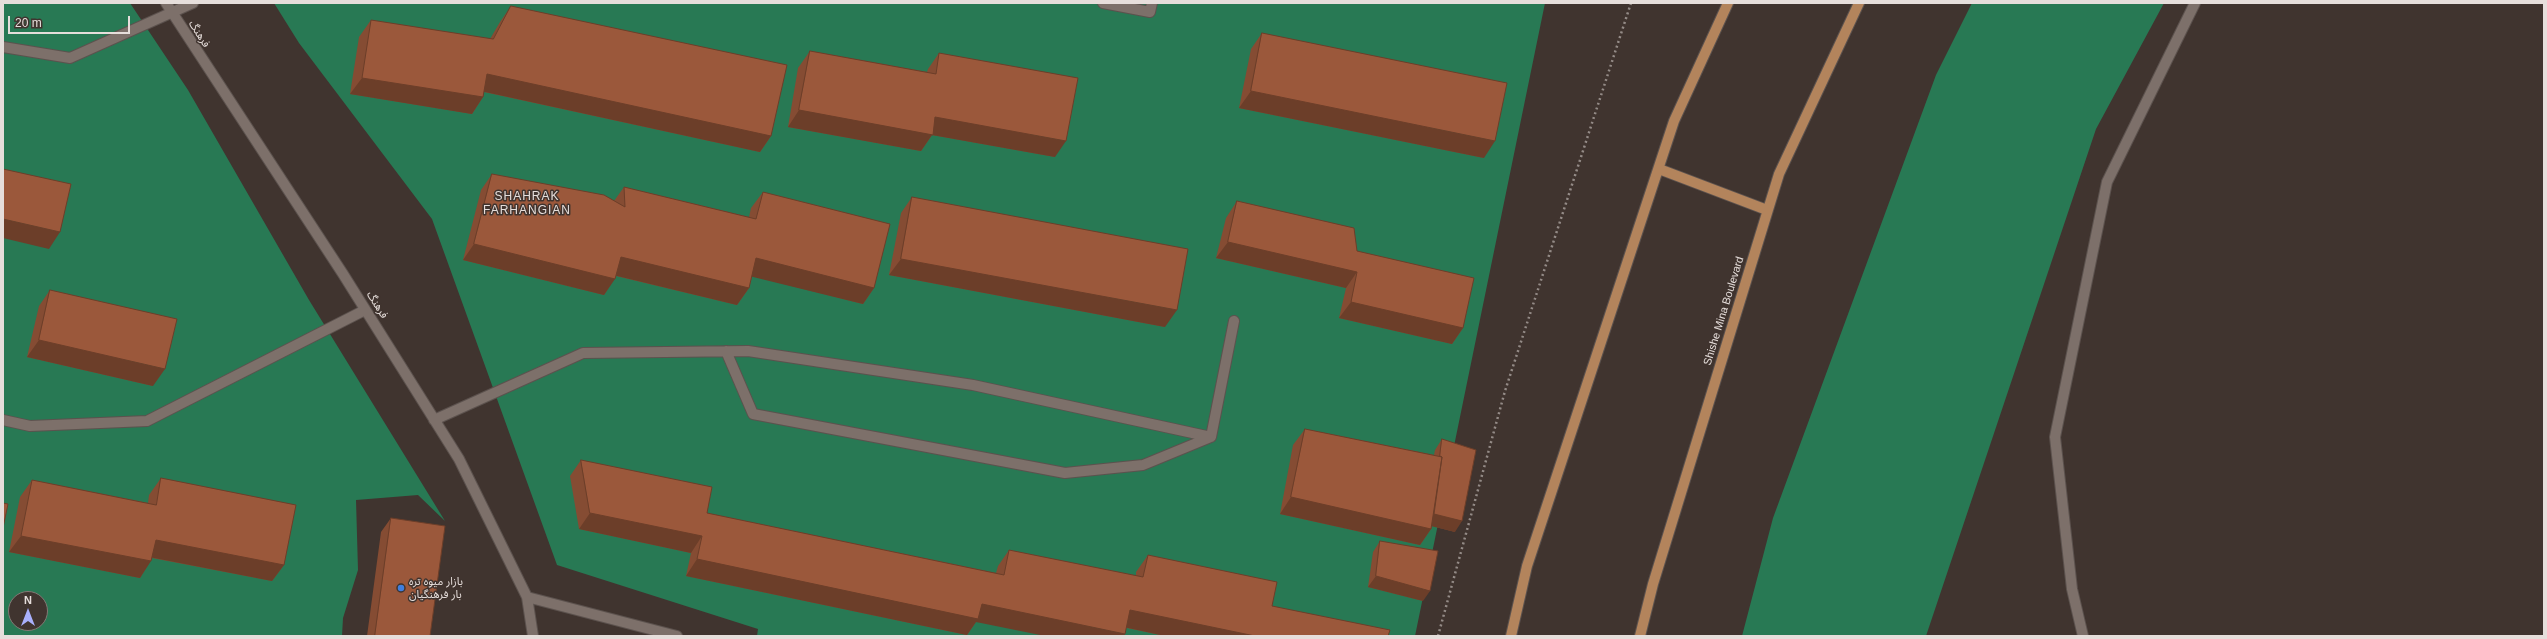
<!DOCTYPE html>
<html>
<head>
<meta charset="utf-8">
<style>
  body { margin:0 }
  #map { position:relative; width:2547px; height:639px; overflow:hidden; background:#40342f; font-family:Helvetica,sans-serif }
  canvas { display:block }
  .frame { position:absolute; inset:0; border:4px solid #e6dedb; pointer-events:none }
  .north { position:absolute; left:8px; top:591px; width:40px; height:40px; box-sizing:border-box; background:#40342f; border:1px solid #827874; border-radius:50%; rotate:0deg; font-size:11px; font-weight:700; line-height:16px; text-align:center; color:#e6dedb }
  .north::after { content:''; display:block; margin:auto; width:14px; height:18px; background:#a9b0fc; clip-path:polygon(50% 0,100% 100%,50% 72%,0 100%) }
  .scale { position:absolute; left:8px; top:16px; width:122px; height:18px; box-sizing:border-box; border:2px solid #e6dedb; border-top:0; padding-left:5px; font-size:12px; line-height:14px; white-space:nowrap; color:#e6dedb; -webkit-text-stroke:3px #40342f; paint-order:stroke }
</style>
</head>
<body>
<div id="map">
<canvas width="2547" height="639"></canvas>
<div class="frame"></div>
<div class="north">N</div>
<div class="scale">20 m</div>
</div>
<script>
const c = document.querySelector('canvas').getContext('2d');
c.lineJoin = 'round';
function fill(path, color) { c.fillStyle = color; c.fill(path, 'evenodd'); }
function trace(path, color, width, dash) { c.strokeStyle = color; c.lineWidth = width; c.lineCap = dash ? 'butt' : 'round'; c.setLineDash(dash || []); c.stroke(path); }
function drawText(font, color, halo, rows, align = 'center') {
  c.font = font + ' Helvetica,"Noto Sans Arabic",sans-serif'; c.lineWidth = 3; c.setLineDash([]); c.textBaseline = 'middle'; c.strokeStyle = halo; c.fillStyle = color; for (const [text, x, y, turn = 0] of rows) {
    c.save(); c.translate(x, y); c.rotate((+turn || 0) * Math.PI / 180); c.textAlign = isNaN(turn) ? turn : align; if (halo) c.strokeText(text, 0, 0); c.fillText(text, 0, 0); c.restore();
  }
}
fill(new Path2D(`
  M3,3H130L188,90L309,300L445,521L418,495L356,500L358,570L343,618L342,636H3ZM16,599H40V623H16Z
  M274,3H1545L1415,636H757L758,629L557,565L432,219L299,43Z
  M1972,3H2164L2096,129L1926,636H1742L1773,518L1936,75Z`), '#287954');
const minor = new Path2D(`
  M166,3L343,274L459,459L527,597L533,636
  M1103,3L1150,12L1152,3
  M3,47L70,58L193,3
  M726,351L753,414L1065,473L1143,465L1211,437L1234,321
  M3,420L30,426L147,421L365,310
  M434,420L583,353L748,351L973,385L1211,437
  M527,597L677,636
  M2083,636L2072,589L2055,437L2107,182L2195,3`);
const major = new Path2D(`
  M1659,169L1767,210
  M1511,636L1527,566L1674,121L1728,3
  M1640,636L1653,584L1779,174L1859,3`);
trace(minor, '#5c524e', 12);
trace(major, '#5c524e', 12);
trace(new Path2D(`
  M1438,636L1505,391L1631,3`), '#948b87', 2.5, [2, 3]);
trace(minor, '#7d706a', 10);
trace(major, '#b3845c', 10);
fill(new Path2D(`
  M511,6L771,136L760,152L484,92L483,97L472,114L350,94L359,37L371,20L490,39L500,22Z
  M1262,33L1484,158L1239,108L1251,49Z
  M810,51L927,72L928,69L939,53L1055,157L932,135L921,151L788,127L798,68Z
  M492,174L614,201L624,187L749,217L751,208L763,192L874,288L863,304L752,276L749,288L737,305L616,276L604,295L463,260L481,190Z
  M912,197L1165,327L889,275L901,213Z
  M1237,201L1357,251L1463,328L1452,344L1339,318L1346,288L1216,258L1226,218Z
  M50,290L153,386L27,357L39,306Z
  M1305,429L1434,455L1435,450L1442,439L1455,532L1432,526L1431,529L1420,545L1280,514L1293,445Z
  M581,460L707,513L996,573L998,566L1009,550L1136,576V572L1148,555L1272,606L1388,636H1165L1127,628L976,622L967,635L686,576L691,553L579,529L570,476Z
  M161,478L284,565L272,581L152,558L140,578L9,552L20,497L32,480L148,503L149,495Z
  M391,518L430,636H367L381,532Z
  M1380,541L1423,601L1368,587L1373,552Z`), '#854c33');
fill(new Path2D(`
  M487,74L771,136L760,152L476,90Z
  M362,78L483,97L472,114L350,94Z
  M1251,91L1495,141L1484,158L1239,108Z
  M799,110L935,117L1066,141L1055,157L932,135L921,151L788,127Z
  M3,219L60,232L49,249L3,238Z
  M1228,242L1357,272L1346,288L1216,258Z
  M474,244L615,279L604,295L463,260Z
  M621,257L749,288L737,305L609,274Z
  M756,258L874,288L863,304L745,275Z
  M901,259L1177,310L1165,327L889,275Z
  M1351,302L1463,328L1452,344L1339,318Z
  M39,340L165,369L153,386L27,357Z
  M1291,497L1431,529L1420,545L1280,514Z
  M590,513L702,536L691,553L579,529Z
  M1431,513L1462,521L1455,532L1423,524Z
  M21,536L151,561L140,578L9,552Z
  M156,540L284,565L272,581L144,556Z
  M697,559L982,604L1125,634L1124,636H1045L976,622L967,635L686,576Z
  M1376,576L1430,591L1423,601L1368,587Z
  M1130,610L1255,636H1165L1119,626Z`), '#6c3e29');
const building = new Path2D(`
  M511,6L787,65L771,136L487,74L483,97L362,78L371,20L493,39Z
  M1262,33L1507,83L1495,141L1251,91Z
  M810,51L936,74L939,53L1078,78L1066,141L935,117L933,135L799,110Z
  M3,169L71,184L60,232L3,219Z
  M492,174L604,195L625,207L624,187L756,219L763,192L890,224L874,288L756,258L749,288L621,257L615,279L474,244Z
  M912,197L1188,249L1177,310L901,259Z
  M1237,201L1354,228L1357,251L1474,278L1463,328L1351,302L1357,272L1228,242Z
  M50,290L177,319L165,369L39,340Z
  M1305,429L1442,457L1431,529L1291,497Z
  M1442,439L1476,450L1462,521L1434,514L1442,457L1440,456Z
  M581,460L712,487L707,513L1004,575L1009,550L1143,577L1148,555L1277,582L1272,606L1390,630L1388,636H1255L1130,610L1125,634L982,604L978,619L697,559L702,536L590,513Z
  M161,478L296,505L284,565L156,540L151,561L21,536L32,480L156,505Z
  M3,503L8,504L3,528Z
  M391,518L445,526L430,636H375Z
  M1380,541L1438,551L1430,591L1376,576Z`);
fill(building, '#9b583b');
trace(building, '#6c3e29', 1);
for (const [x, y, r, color] of [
  [401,588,4,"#3f7fe0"]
]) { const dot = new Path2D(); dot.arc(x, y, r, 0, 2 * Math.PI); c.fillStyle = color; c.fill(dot); trace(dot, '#40342f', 1.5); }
drawText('11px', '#e6dedb', '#40342f', [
  ["فرهنگ",199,34,57],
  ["فرهنگ",377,305,58],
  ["Shishe Mina Boulevard",1724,311,-73]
]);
drawText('11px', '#e6dedb', '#40342f', [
  ["بازار میوه تره",409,582],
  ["بار فرهنگیان",409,595]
], 'left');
c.letterSpacing = '1px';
drawText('12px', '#e6dedb', '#40342f', [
  ["SHAHRAK",527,197],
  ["FARHANGIAN",527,211]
]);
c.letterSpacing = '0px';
</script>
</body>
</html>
